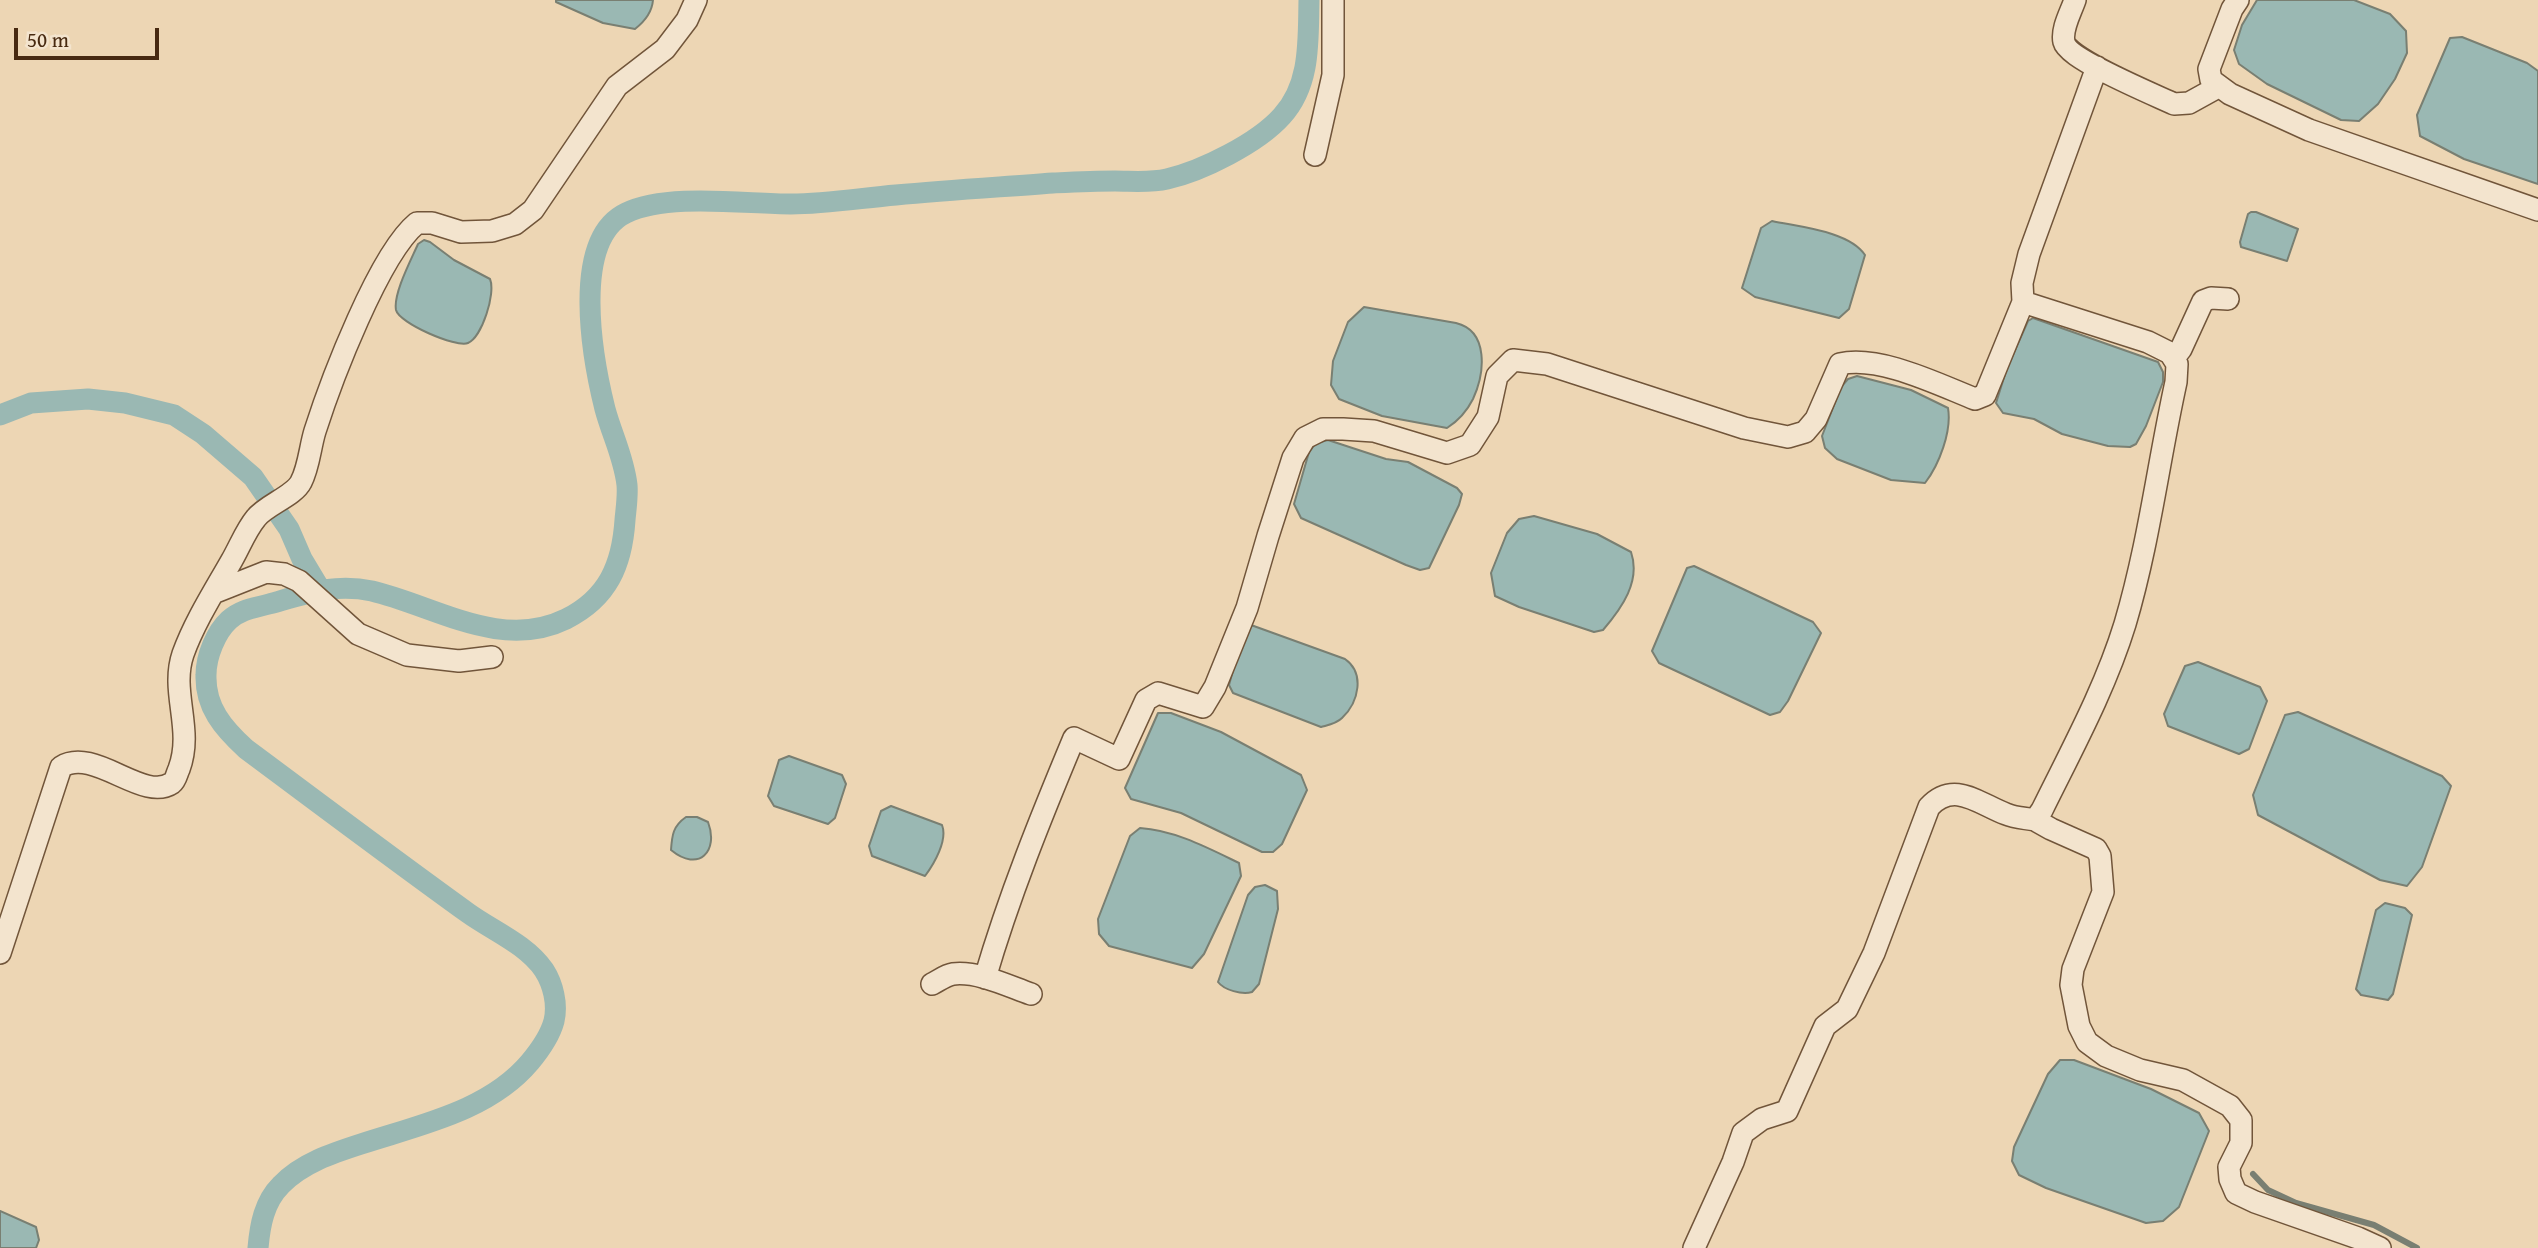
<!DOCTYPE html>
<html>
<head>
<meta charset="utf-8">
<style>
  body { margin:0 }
  #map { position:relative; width:2538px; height:1248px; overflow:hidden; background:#edd6b4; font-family:"Gentium Book Plus",serif }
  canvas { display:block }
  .scale { position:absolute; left:14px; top:28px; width:145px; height:32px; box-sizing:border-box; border:4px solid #482a11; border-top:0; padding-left:9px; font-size:21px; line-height:24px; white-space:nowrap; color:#482a11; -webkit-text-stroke:5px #f3e4ce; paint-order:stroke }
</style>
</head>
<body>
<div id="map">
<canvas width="2538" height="1248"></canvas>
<div class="scale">50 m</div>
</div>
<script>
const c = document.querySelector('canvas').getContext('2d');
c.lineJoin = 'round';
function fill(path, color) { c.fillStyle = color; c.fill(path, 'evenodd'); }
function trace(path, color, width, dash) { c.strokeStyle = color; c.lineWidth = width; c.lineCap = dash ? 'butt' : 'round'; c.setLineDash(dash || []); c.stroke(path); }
const water = new Path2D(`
  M556,0H653C652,13 644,22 635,29L603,23L556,2Z
  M2257,0H2354L2390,14L2406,31L2407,53L2395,79L2378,104L2359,121L2341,120L2267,84L2239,64L2234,50L2242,25Z
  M2462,37L2527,63L2538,71V184L2464,159L2420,136L2417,115L2450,38Z
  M2251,212H2256L2298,229L2287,261L2241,247L2240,242L2248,214Z
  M1772,221C1799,227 1849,231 1865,255L1849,309L1839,318L1755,297L1742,288L1761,228Z
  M424,240L430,242L454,260L490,279C496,293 482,337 468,343C456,348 399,323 396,310C393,294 411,260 418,244Z
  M1364,307L1456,323C1489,331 1485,373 1473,399C1467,411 1458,421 1447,428L1382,416L1339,399L1331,385L1333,361L1348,322Z
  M2033,318L2158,362L2163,372V382L2146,426L2136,444L2130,447L2108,446L2062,434L2034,419L2003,413L1996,403L2007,368L2028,321Z
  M1857,376L1911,390L1948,408C1952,431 1939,465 1925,483L1891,480L1837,459L1825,448L1822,436L1841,387L1848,379Z
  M1328,440L1386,459L1408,462L1457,488L1462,494L1459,505L1429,568L1420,570L1406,565L1301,518L1294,504L1309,452L1316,443Z
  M1534,516L1597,534L1631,552C1641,581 1622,608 1603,630L1594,632L1519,607L1495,596L1491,573L1507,533L1519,519Z
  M1694,566L1813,622L1821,633L1788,701L1780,712L1770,715L1659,663L1652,651L1687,568Z
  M1251,625L1345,659C1365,673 1359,702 1342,718C1336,724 1328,725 1321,727L1233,693L1229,685L1237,656Z
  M2198,662L2260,687L2267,701L2249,749L2239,754L2168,726L2164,714L2185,666Z
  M2298,712L2442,776L2451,786L2422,867L2407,886L2380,880L2258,815L2253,795L2285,715Z
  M1158,713H1171L1221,732L1301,775L1307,790L1282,844L1273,852H1262L1181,813L1131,799L1125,788Z
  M789,756L842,775L846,784L835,818L828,824L774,806L768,796L779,760Z
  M891,806L942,825C948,840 934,864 925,876L872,856L869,846L881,811Z
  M686,817H697L708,822C719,851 699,873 671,850C672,835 673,826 686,817Z
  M1140,828C1174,830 1208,848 1239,863L1241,876L1204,954L1192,968L1109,946L1099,934L1098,919L1130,836Z
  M1265,885L1277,891L1278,909L1259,984L1252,992C1242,995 1224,990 1218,982L1248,895L1255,887Z
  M2385,903L2405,908L2412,915L2393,994L2388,1000L2361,995L2356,989L2376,910Z
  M2060,1060H2074L2151,1089L2199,1113L2209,1131L2179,1207L2163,1221L2146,1223L2046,1188L2019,1175L2012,1161L2014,1147L2048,1074Z
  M0,1211L36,1227L39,1240L36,1248H0Z`);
fill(water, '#9ab8b3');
trace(water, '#797f72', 2);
trace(new Path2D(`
  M2253,1174L2268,1190L2296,1203L2374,1225L2417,1248`), '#797f72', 6);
trace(new Path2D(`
  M0,415L31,403L88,399L125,403L174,415L203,434L253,477L289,529L302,559L320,589
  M258,1248C260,1225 264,1202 281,1185C302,1163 333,1153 361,1144C419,1125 489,1111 530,1062C540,1050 550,1036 554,1021C558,1004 553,984 544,970C526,944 493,931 468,913C393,859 320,804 246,749C223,728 205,707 206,675C206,656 216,632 229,620C241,609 255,608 269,604C305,594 334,583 372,591C435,606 501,651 566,619C608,598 622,565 625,520C626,509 628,496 627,485C624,458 612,435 605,409C593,361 570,240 626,213C668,193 744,204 791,204C826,204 861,198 896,195C948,190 1001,187 1053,183C1074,182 1094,181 1115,181C1132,181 1150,183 1167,179C1202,171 1258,143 1282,116C1311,84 1308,41 1309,0`), '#9ab8b3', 21);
const street = new Path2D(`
  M2075,0C2071,12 2061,29 2064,42C2068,59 2155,95 2174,104L2189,103L2218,87
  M2238,0L2232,9L2209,69L2211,80L2230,94L2309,130L2538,210
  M1315,155L1333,75V0
  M2174,358L2181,349L2203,301L2211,298L2228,299
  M213,593L266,572L284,574L299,581L358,634L407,655L459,661L492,657
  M2035,820L2051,829L2096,849L2100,856L2103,892L2073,969L2071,985L2079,1026L2087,1042L2106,1056L2140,1070L2183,1080L2230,1106L2241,1120V1143L2229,1167L2230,1179L2236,1193L2255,1202L2358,1238L2380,1248
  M0,953L61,767C94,746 143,803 172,783C176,780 177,773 179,769C194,729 170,692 183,654C195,621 215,590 232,560C240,546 246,530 256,518C266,505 294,496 301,482C309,467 310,447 315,431C331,381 379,254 417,223H432L461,232L492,231L515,224L533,210L617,86L665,49L687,20L696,0
  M985,978C1009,896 1041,817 1074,738L1119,759L1146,700L1158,693L1203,707L1215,687L1247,608L1268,536L1293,458L1305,438L1323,429H1343L1374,431L1447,453L1470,445L1488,417L1497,376L1513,360L1547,364L1744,428L1788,437L1805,432L1816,419L1840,364C1879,355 1937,384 1975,399L1985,395L2023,302L2022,283L2029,254L2097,67
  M932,984C938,981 946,975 953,974C978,971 1008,986 1031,994
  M1694,1248L1733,1162L1743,1133L1762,1119L1787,1111L1825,1026L1847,1009L1874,953L1929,807C1954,780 1979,804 2006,814C2015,818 2025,818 2035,820L2042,810C2072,749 2105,689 2125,624C2149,543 2158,464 2176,382L2177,364L2170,353L2148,342L2023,302`);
trace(street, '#71553a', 24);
trace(street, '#f3e4ce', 21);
</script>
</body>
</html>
